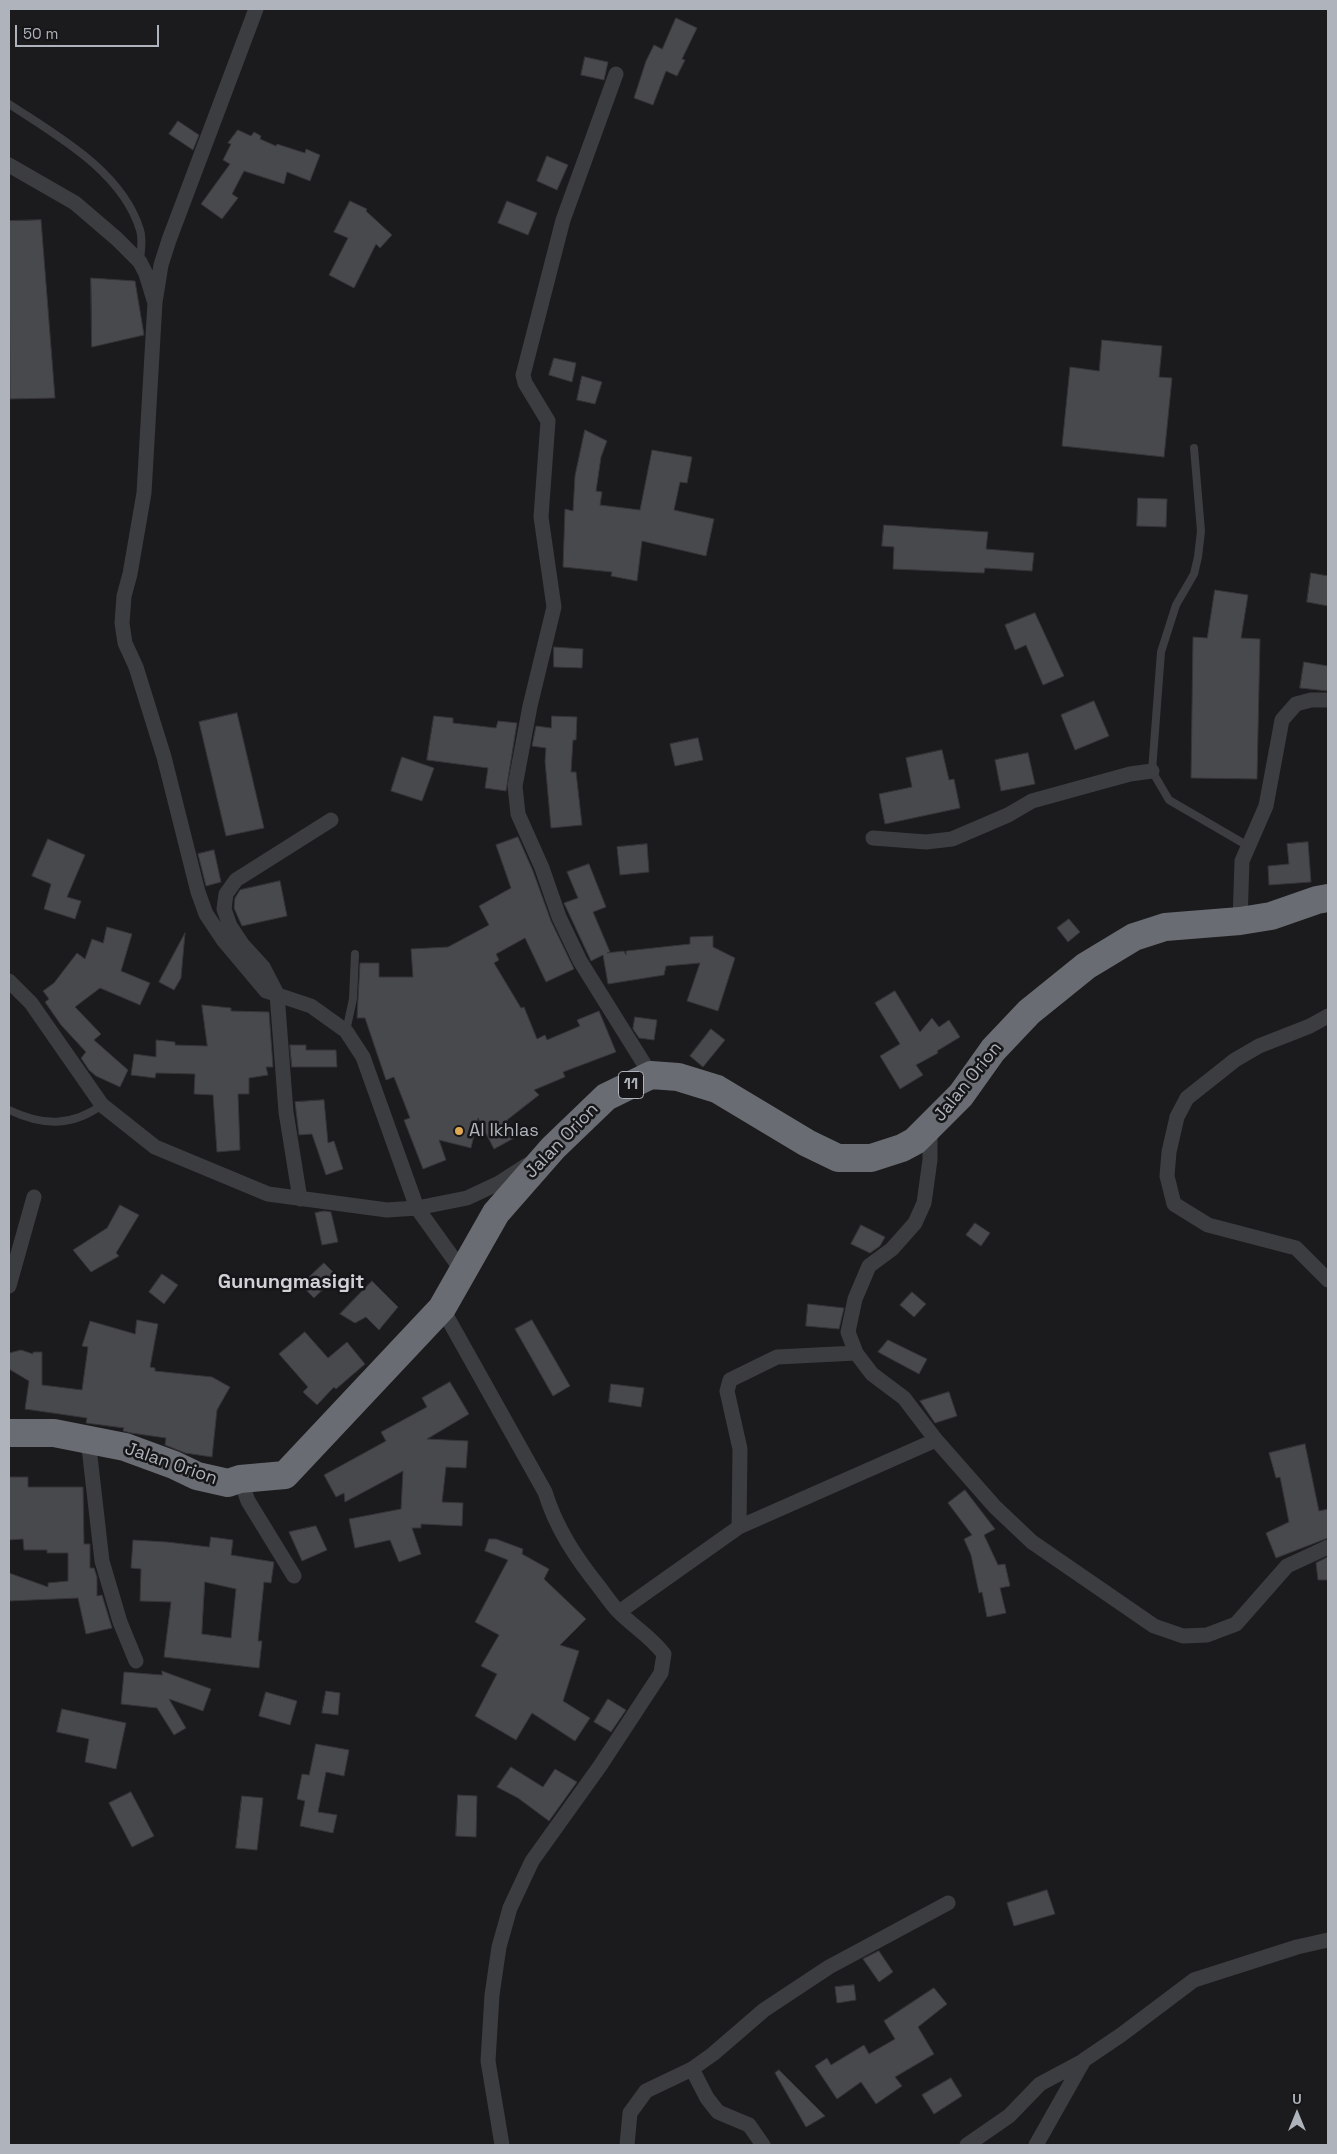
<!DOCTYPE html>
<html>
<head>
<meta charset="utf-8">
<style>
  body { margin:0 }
  #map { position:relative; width:1337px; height:2154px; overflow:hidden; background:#1b1b1d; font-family:"Space Grotesk",sans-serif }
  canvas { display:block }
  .frame { position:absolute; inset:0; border:10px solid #afb3bb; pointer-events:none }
  .north { position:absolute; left:1272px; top:2089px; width:50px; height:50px; -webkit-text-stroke:4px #161618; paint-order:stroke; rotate:0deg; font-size:14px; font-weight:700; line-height:20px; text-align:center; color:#afb3bb }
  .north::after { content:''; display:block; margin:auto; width:18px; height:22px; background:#afb3bb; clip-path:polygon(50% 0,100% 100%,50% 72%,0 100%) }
  .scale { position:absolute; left:15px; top:25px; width:144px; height:22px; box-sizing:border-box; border:2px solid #afb3bb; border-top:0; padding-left:6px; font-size:15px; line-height:18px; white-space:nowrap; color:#afb3bb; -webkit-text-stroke:4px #161618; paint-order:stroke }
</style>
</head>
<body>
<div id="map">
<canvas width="1337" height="2154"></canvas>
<div class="frame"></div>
<div class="north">U</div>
<div class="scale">50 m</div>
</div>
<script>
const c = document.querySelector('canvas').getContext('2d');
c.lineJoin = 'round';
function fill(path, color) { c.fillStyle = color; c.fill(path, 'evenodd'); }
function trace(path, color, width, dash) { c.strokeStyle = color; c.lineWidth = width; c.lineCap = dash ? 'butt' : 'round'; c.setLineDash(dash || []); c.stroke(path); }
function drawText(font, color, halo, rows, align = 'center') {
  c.font = font + ' "Space Grotesk",sans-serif'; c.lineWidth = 5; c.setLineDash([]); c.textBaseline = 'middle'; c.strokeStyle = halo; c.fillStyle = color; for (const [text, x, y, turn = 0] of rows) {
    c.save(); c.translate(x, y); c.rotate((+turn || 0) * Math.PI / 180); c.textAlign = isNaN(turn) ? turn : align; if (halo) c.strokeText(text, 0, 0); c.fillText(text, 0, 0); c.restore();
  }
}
const building = new Path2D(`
  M676,18L697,28L682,59L685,60L677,76L666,71L653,105L634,98L646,61L654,45L662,49Z
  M585,57L608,62L604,80L581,75Z
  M178,121L199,135L193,150L169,134Z
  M238,130L251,136L254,132L261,136L260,139L276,146L277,144L305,153L306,149L320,155L310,181L287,172L284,184L244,171L232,194L238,198L222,219L201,204L230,164L223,160L231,144L228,143Z
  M547,156L568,165L557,190L537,181Z
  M350,201L367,209L366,211L392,235L380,248L376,244L354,288L329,275L348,238L334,232Z
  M507,201L537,213L528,235L498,223Z
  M41,220L55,398L10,399L9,221Z
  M91,278L135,281L144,335L92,347Z
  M1102,340L1162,346L1159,377L1172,378L1164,457L1062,446L1070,367L1099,371Z
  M554,358L576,363L572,382L549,375Z
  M582,376L602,382L595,404L577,400Z
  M585,430L607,441L601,457L596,491L602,492L600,505L640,510L652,450L692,457L687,483L680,482L674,510L714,519L706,556L642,541L637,581L611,576L612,572L563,567L565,509L573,511L575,476Z
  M1138,498L1167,499L1166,527L1137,526Z
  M884,525L988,532L986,549L1034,553L1032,571L985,568L984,573L893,569L894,547L882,546Z
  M1311,573L1328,576V606L1307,602Z
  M1215,590L1248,595L1241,638L1260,639L1257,779L1191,778L1193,637L1207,638Z
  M1035,613L1064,676L1043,685L1026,645L1015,650L1005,625Z
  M554,647L583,649L582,668L554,667Z
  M1304,662L1328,666V691L1300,688Z
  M1094,701L1109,736L1075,750L1061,715Z
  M237,713L264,828L226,836L199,722Z
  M434,716L453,718V723L496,728L498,721L517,723L506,791L485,788L488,768L427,760Z
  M552,716L577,717L576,740H573L571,772H576L582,825L551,828L545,761L546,748L532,746L536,726L551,728Z
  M698,738L703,760L675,766L670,744Z
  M942,750L949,780L954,779L960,808L885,824L879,794L912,787L906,758Z
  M1028,753L1035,784L1001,791L995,760Z
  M402,757L434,768L422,801L391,791Z
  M518,837L533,871L551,921L574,969L546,982L525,938L496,954L499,960L494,963L521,1008L524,1007L537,1039L545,1035L547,1040L580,1026L577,1020L599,1011L616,1052L563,1072L565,1077L534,1090L539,1095L507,1120L516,1137L494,1149L478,1118L471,1148L439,1140L446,1160L423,1169L404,1120L410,1118L394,1077L386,1080L365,1018H357L360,963H379V977H413L411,949L448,947L489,925L479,906L511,888L496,845Z
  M48,839L85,855L67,897L81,901L75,919L44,909L51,884L32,876Z
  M1308,842L1311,882L1269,885L1268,866L1289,864L1287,844Z
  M647,844L649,872L620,875L617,847Z
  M214,850L221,882L206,886L198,854Z
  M589,864L606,907L593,912L610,952L607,953L624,951L626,955V951L690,944V937L713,936V947L735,958L718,1011L687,1001L700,963L666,966L664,975L608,984L603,955L591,961L564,903L578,898L567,872Z
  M280,881L287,916L242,926L234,908L235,898L240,890Z
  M1069,919L1080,932L1068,942L1057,928Z
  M107,927L132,934L121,971L150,983L140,1005L100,988L75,1007L101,1034L94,1040L128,1070L120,1087L96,1076L89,1070L81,1058L86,1052L61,1025L45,1002L49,999L43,991L54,983L77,953L85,959L92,939L103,943Z
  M185,933L181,978L174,990L159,982Z
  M895,991L920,1032L932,1018L939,1027L949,1020L960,1037L937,1051L938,1053L916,1065L923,1075L900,1089L880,1056L900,1044L875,1003Z
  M202,1005L231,1008V1011L269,1012L273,1067H266L268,1075L249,1078V1094H238L240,1150L217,1152L213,1095L194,1094L195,1074L156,1073L155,1078L131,1075L134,1054L156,1057V1040L175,1042V1045L207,1046Z
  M635,1017L657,1020L654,1040L639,1038L633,1029Z
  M711,1029L725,1040L703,1067L690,1056Z
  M290,1045H306V1050H336L337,1067H292Z
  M324,1100L328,1143L334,1141L343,1169L326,1175L312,1134L299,1135L295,1102Z
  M120,1205L139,1215L116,1253L119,1256L91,1272L73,1250L107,1228Z
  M324,1211L331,1212L338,1242L322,1245L315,1213Z
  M975,1223L990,1233L981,1246L966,1235Z
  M861,1225L885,1237L880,1246L870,1253L851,1244Z
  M324,1263L337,1276L314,1298L301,1285Z
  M162,1274L178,1285L164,1304L149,1292Z
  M372,1281L398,1307L379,1330L366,1317L355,1323L340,1314Z
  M912,1292L926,1304L914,1317L900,1305Z
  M808,1304L844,1308L839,1329L806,1326Z
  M137,1320L158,1324L150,1367L155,1368V1371L212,1377L230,1387L217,1410L212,1457L185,1453L165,1445L166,1438L131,1433L123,1431L124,1428L86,1423L87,1418L25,1409L29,1381L9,1369V1353L21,1350L33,1354V1352H42V1385L82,1390L88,1347L82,1346L90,1321L135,1334Z
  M532,1320L570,1386L553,1396L515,1329Z
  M305,1332L328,1358L347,1342L365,1364L336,1389L334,1387L317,1405L303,1392L308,1387L279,1354Z
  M888,1340L927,1359L919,1374L878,1352Z
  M450,1382L469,1414L427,1439L468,1441L466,1468L446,1467L442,1502L463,1503L462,1526L421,1524V1528H412L421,1554L399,1562L390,1540L355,1548L349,1519L401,1509L403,1471L345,1502L344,1493L336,1497L324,1475L386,1441L381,1432L427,1407L422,1398Z
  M611,1384L644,1388L641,1407L609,1402Z
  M949,1392L957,1416L935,1423L920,1401Z
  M1305,1444L1319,1511L1328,1509V1538L1276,1558L1266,1533L1289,1522L1280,1477L1276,1478L1269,1453Z
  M9,1477H28V1487H83L84,1544H90V1568H94L97,1577V1596L102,1595L112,1628L86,1634L78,1598L9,1601V1573L48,1587V1583L68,1581V1553H47V1550H24L23,1539L9,1540Z
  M965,1490L995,1529L984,1535L998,1565L1005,1564L1010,1586L1000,1588L1006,1613L987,1617L982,1592L979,1593L971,1555L964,1539L972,1535L948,1503Z
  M316,1526L327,1550L302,1561L289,1532Z
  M211,1537L233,1540L231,1555L274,1562L271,1583L264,1582L258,1641H262L259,1668L164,1657L171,1602L140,1601L141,1569L131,1568L133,1540L167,1542L209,1547ZM205,1582L236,1589L231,1638L202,1634Z
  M489,1539H496L523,1549L522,1554L549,1569L544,1579L586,1619L560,1645L579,1651L563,1701L590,1718L575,1741L532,1713L516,1740L475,1716L497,1674L481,1666L499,1635L475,1622L508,1560L485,1551Z
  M1328,1557V1580H1318L1316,1563Z
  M162,1671L211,1689L203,1711L169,1699L186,1728L174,1735L157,1708L121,1704L124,1672L162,1675Z
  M326,1691L340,1693L338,1715L322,1713Z
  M266,1692L297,1701L290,1725L259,1716Z
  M608,1699L626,1710L611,1732L594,1722Z
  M62,1709L126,1723L116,1769L85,1762L89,1739L57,1732Z
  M316,1744L349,1750L344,1776L326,1772L318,1812L337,1815L333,1833L300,1826L305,1801L297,1799L302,1774L309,1775Z
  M511,1767L543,1787L555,1769L577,1782L549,1821L518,1798L497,1787Z
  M131,1792L154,1836L132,1847L109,1803Z
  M458,1795L477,1796L476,1837L456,1836Z
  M242,1796L263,1798L257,1850L236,1848Z
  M1047,1890L1055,1914L1014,1926L1007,1903Z
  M879,1951L893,1972L879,1982L863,1959Z
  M854,1985L856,2000L837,2003L835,1987Z
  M934,1988L947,2004L918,2027L934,2054L895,2077L902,2086L876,2104L861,2082L837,2099L815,2066L827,2058L831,2065L864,2045L869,2054L895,2039L884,2021Z
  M779,2070L825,2116L806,2127L775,2073Z
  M951,2078L962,2096L934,2114L922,2095Z`);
fill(building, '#48494d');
trace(building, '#353539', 1);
trace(new Path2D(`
  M9,104C57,136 122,171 140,230C143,238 141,251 140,260
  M1194,448L1201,531L1198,557L1194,574L1176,605L1161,652L1152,771L1169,800L1248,846
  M346,1031L353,999L355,954
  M9,1110C43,1126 71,1127 102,1105`), '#3c3d41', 8);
trace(new Path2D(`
  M256,9L169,240L161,265L155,302L144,493L130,574L124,596L122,623L125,643L136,667L164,757L198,892L206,914L224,941L266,991L311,1006L346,1031L363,1057L417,1208L463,1272
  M616,74L563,220L523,375L525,383L548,421L541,517L554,607L530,706L515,786L518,814L542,868L559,917L580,961L651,1075
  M9,165L75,203L117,239L140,262L146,274L154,300
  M873,838L926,842L952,839L1008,815L1032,801L1130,774L1152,771
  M1240,921L1242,861L1266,806L1282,720L1296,704L1311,700H1328
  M9,981L31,1003L102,1105L155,1147L268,1194L387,1210L417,1208L467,1198L499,1183L527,1165
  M1328,1016L1310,1026L1259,1046L1235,1060L1187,1098L1177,1117L1169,1152L1167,1176L1174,1204L1208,1225L1296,1248L1328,1280
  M930,1128V1160L924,1203L915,1223L892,1249L869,1266L855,1299L848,1332L856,1353L872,1374L904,1398L936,1440L995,1507L1032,1542L1154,1626L1183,1636L1207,1635L1236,1624L1287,1566L1328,1547
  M300,1199L286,1112L277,994L263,967L242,944L230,926L224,909L226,894L236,880L331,820
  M9,1286L34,1197
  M442,1308L545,1492C556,1528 576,1558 600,1588C606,1596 612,1605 619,1612C635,1628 650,1636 664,1654L661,1673L600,1766L532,1861L510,1908L499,1947L492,1995L488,2061L502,2145
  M88,1439L102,1561L120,1622L136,1661
  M240,1479L248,1501L294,1576
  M739,1527L740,1449L727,1391L730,1380L777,1357L856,1353
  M619,1612L739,1527L936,1440
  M692,2069L707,2098L718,2112L749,2125L763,2145
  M627,2145L630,2113L646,2091L692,2069L713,2054L764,2010L829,1967L948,1903
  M967,2145L1009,2116L1040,2084L1083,2061
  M1036,2145L1084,2060L1121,2035L1194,1980L1297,1947L1328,1940`), '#3c3d41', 15);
trace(new Path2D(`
  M9,1433H54L125,1447L174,1465L197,1476L228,1483L240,1479L285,1475L442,1308L496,1213L553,1148L606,1097L651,1075L678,1077L717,1089L807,1143L838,1158H871L902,1148L915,1141L961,1095L993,1050L1029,1012L1086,966L1134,937L1165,927L1240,921L1271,916L1317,900L1328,898`), '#696c72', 28);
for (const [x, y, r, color] of [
  [459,1131,5,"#dea952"]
]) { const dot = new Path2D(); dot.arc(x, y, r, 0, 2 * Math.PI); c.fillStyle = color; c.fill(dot); trace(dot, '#161618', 2); }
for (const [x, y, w] of [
  [631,1085,25]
]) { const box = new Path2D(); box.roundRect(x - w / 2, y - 13.5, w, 27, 4); c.fillStyle = '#161618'; c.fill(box); trace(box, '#afb3bb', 1); }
drawText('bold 16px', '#afb3bb', null, [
  ["11",631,1085]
]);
drawText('18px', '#afb3bb', '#161618', [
  ["Jalan Orion",968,1082,-51],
  ["Jalan Orion",562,1141,-46],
  ["Jalan Orion",171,1464,19]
]);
drawText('18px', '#afb3bb', '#161618', [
  ["Al Ikhlas",469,1131]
], 'left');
drawText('bold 20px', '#d0d2d7', '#161618', [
  ["Gunungmasigit",291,1283]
]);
</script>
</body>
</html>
